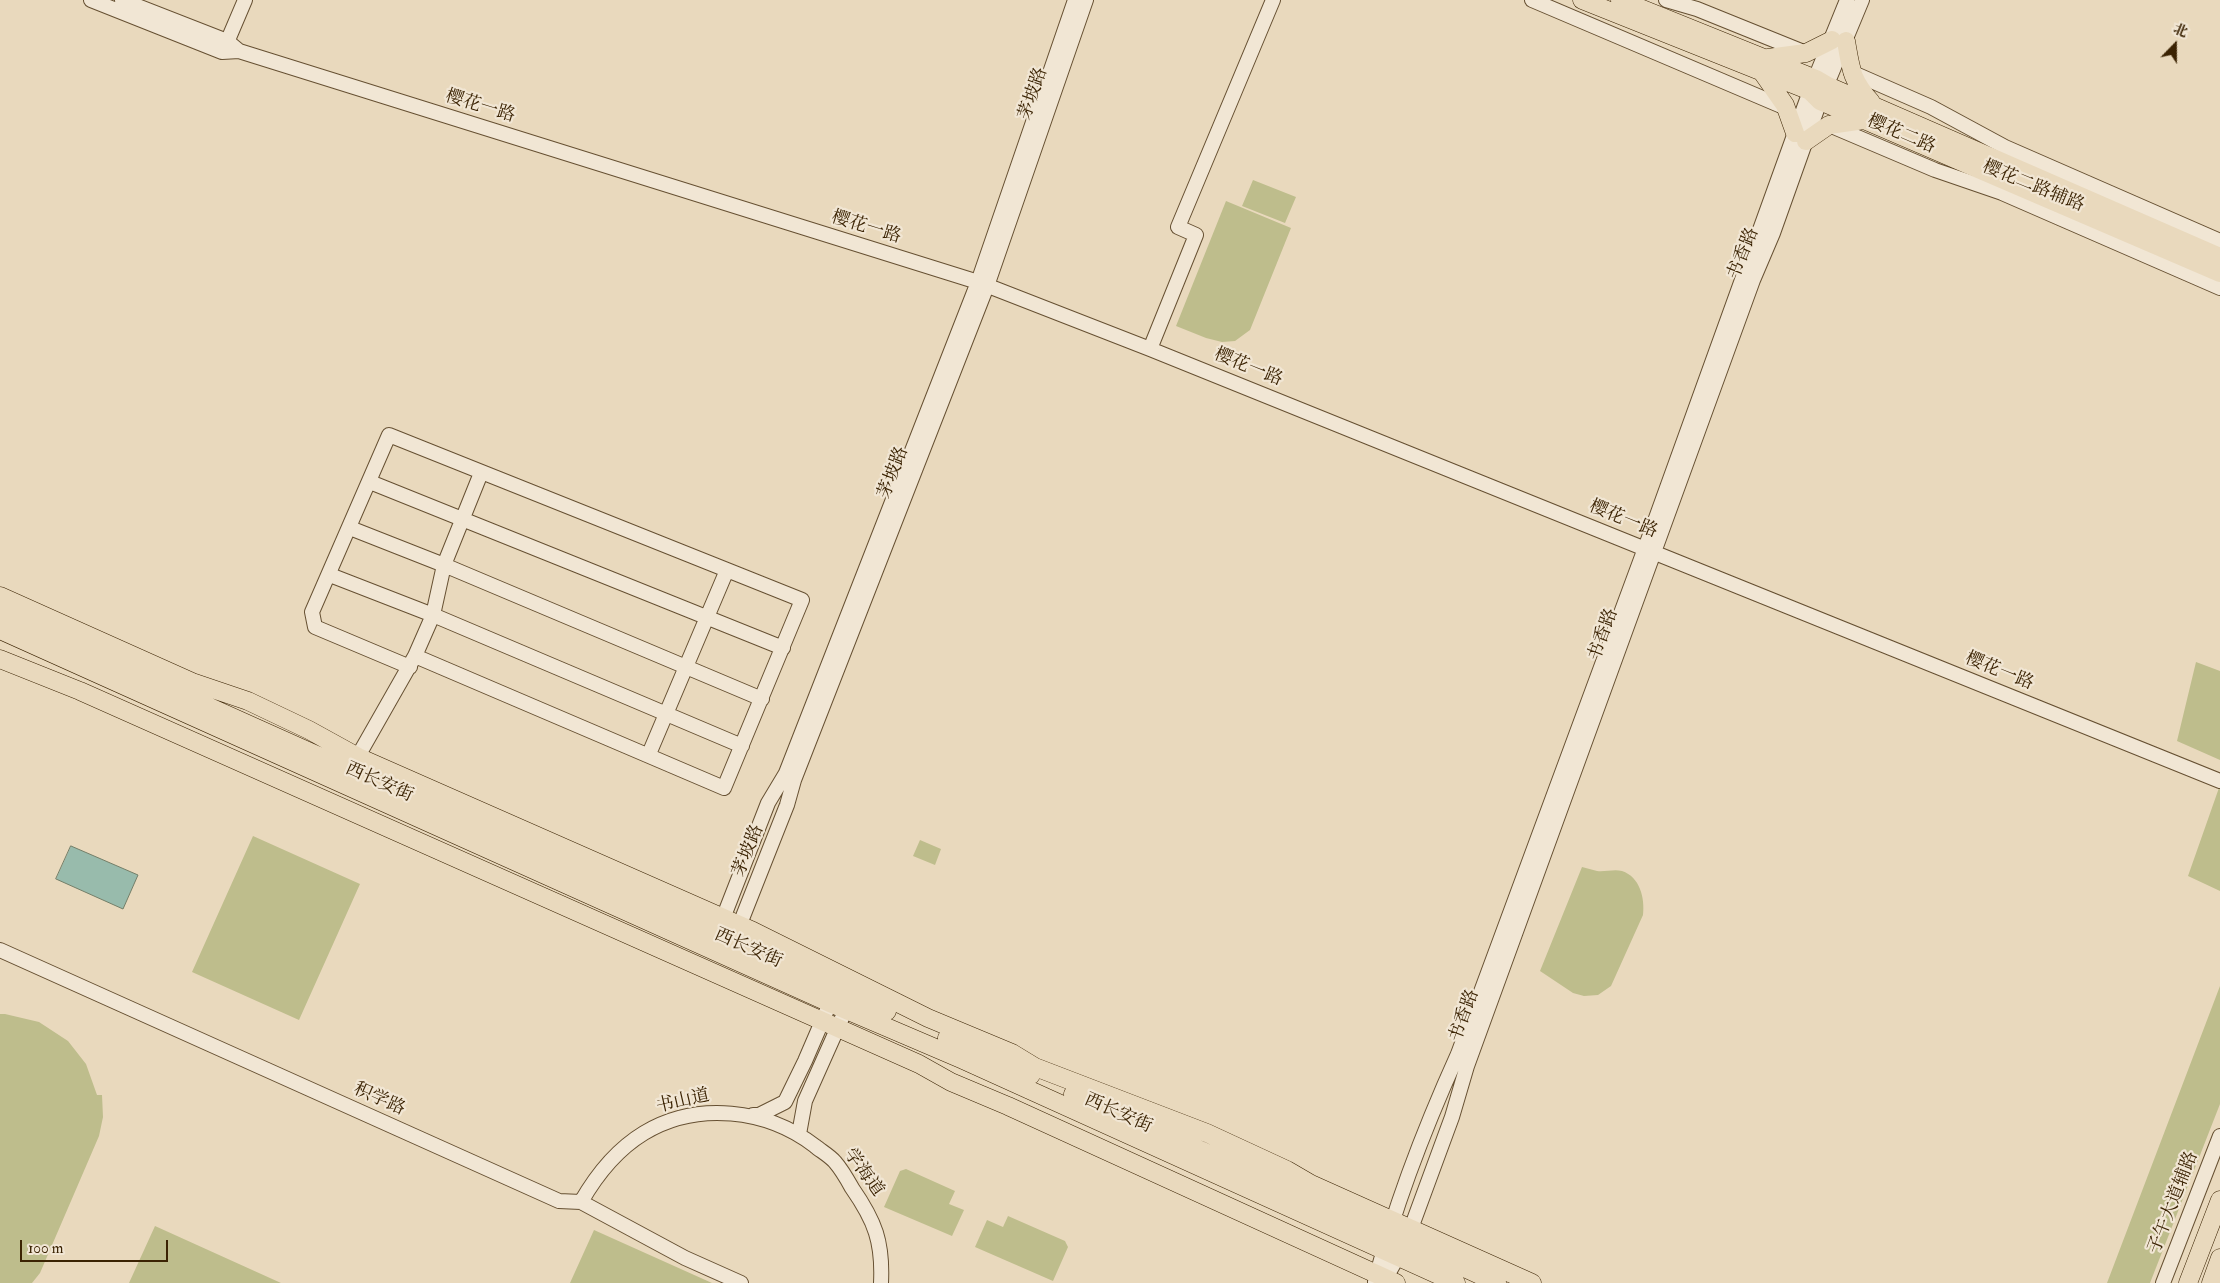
<!DOCTYPE html>
<html>
<head>
<meta charset="utf-8">
<style>
  body { margin:0 }
  #map { position:relative; width:2220px; height:1283px; overflow:hidden; background:#e9d9bd; font-family:"IM FELL Double Pica","Noto Serif SC",serif }
  canvas { display:block }
  .north { position:absolute; left:2150px; top:20px; width:50px; height:50px; -webkit-text-stroke:4px #f1e6d4; paint-order:stroke; rotate:22deg; font-size:14px; font-weight:700; line-height:20px; text-align:center; color:#3b2303 }
  .north::after { content:''; display:block; margin:auto; width:18px; height:22px; background:#3b2303; clip-path:polygon(50% 0,100% 100%,50% 72%,0 100%) }
  .scale { position:absolute; left:20px; top:1240px; width:148px; height:22px; box-sizing:border-box; border:2px solid #3b2303; border-top:0; padding-left:6px; font-size:15px; line-height:18px; white-space:nowrap; color:#3b2303; -webkit-text-stroke:4px #f1e6d4; paint-order:stroke }
</style>
</head>
<body>
<div id="map">
<canvas width="2220" height="1283"></canvas>
<div class="north">北</div>
<div class="scale">100 m</div>
</div>
<script>
const c = document.querySelector('canvas').getContext('2d');
c.lineJoin = 'round';
function fill(path, color) { c.fillStyle = color; c.fill(path, 'evenodd'); }
function trace(path, color, width, dash) { c.strokeStyle = color; c.lineWidth = width; c.lineCap = dash ? 'butt' : 'round'; c.setLineDash(dash || []); c.stroke(path); }
function drawText(font, color, halo, rows, align = 'center') {
  c.font = font + ' "IM FELL Double Pica","Noto Serif SC",serif'; c.lineWidth = 4.5; c.setLineDash([]); c.textBaseline = 'middle'; c.strokeStyle = halo; c.fillStyle = color; for (const [text, x, y, turn = 0] of rows) {
    c.save(); c.translate(x, y); c.rotate((+turn || 0) * Math.PI / 180); c.textAlign = isNaN(turn) ? turn : align; if (halo) c.strokeText(text, 0, 0); c.fillText(text, 0, 0); c.restore();
  }
}
fill(new Path2D(`
  M1253,180L1296,197L1285,223L1242,206Z
  M1226,201L1291,228L1250,330L1235,341L1222,342L1206,338L1176,326Z
  M2196,662L2220,671V760L2177,741Z
  M2220,785V891L2188,876Z
  M253,836L360,884L299,1020L192,972Z
  M920,840L941,849L935,865L913,856Z
  M1582,867C1587,868 1592,870 1597,871C1605,872 1614,869 1622,871C1640,877 1645,898 1643,915L1611,986L1598,995L1584,996L1573,993L1540,971Z
  M2220,986V1104L2150,1283H2107Z
  M0,1014H5L39,1022L68,1041L86,1064L97,1095H102L103,1117L99,1136L40,1273L32,1283H0Z
  M906,1169L955,1191L949,1204L964,1210L952,1236L884,1207L900,1171Z
  M1008,1216L1065,1241L1068,1247L1053,1281L975,1247L987,1220L1003,1227Z
  M155,1226L281,1283H129Z
  M594,1230L712,1283H570Z`), '#bebd8c');
const water = new Path2D(`
  M71,846L138,875L123,909L56,879Z`);
fill(water, '#98bbac');
trace(water, '#737e68', 1);
const minor = new Path2D(`
  M91,0L222,52L239,51L978,282L1150,349L2220,781
  M122,0L227,41L239,51
  M1532,0L1786,108
  M1666,0L1697,9L1806,53
  M225,47L245,0
  M1851,72L1931,107L2005,147L2220,241
  M1829,125L1935,170L2002,193L2220,288
  M1150,349L1196,235L1178,227L1273,0
  M370,482L783,648
  M350,528L444,565L762,699
  M330,575L433,615L742,746
  M415,656L724,788L802,600L727,570
  M410,667L315,627L312,612L389,435L727,570L649,754
  M353,765L415,656L433,615L444,565L481,473
  M736,934L787,805L794,780L987,286L1086,0
  M713,944L768,803L786,773L978,282L1075,0
  M0,950L559,1201L581,1202L685,1258L741,1283
  M753,1115H759L785,1102L805,1061L830,1003
  M799,1134L805,1101L842,1018
  M581,1202C597,1174 616,1150 644,1133C697,1101 767,1109 815,1146C821,1151 830,1156 835,1162C842,1170 847,1179 852,1188C875,1221 883,1242 881,1283
  M1375,1282C1395,1204 1425,1127 1458,1054L1651,532L1810,91L1847,0
  M1383,1283L1406,1242L1452,1117L1467,1066L1753,280L1773,233L1820,101L1862,0
  M2163,1283L2220,1136`);
const major = new Path2D(`
  M1582,0L1810,91L1820,101L2220,273
  M1620,0L1816,79L1828,86L2220,257
  M1846,41C1851,70 1851,79 1871,102
  M1768,58L1806,53L1832,40
  M1762,72L1785,105L1795,133
  M1806,141L1829,125L1864,120
  M0,596L192,682L248,701L309,730L358,757L753,931L928,1018L1012,1053L1035,1067L1207,1133L1287,1170L1311,1184L1532,1283
  M0,613L887,1011
  M0,630L830,1003L961,1059L1456,1283
  M0,659L80,691L919,1064L951,1082L1008,1106L1396,1283
  M947,1038L1031,1075
  M1073,1094L1389,1233L1497,1283
  M2188,1283L2220,1200
  M2211,1283L2220,1258`);
trace(minor, '#665032', 16);
trace(major, '#3b2303', 19);
trace(minor, '#f1e6d4', 14);
trace(major, '#e9d9bd', 18);
drawText('18px', '#3b2303', '#f1e6d4', [
  ["茅坡路",1034,94,-71],
  ["樱花一路",480,107,17],
  ["樱花二路",1901,135,23],
  ["樱花二路辅路",2033,187,22],
  ["樱花一路",866,228,17],
  ["书香路",1744,254,-68],
  ["樱花一路",1248,368,22],
  ["茅坡路",894,473,-69],
  ["樱花一路",1623,520,22],
  ["书香路",1604,635,-70],
  ["樱花一路",1999,672,22],
  ["西长安街",379,783,24],
  ["茅坡路",749,851,-68],
  ["西长安街",748,949,24],
  ["书香路",1465,1016,-70],
  ["积学路",379,1100,24],
  ["书山道",683,1102,-13],
  ["西长安街",1118,1114,24],
  ["学海道",863,1173,54],
  ["子午大道辅路",2174,1203,-69]
]);
</script>
</body>
</html>
